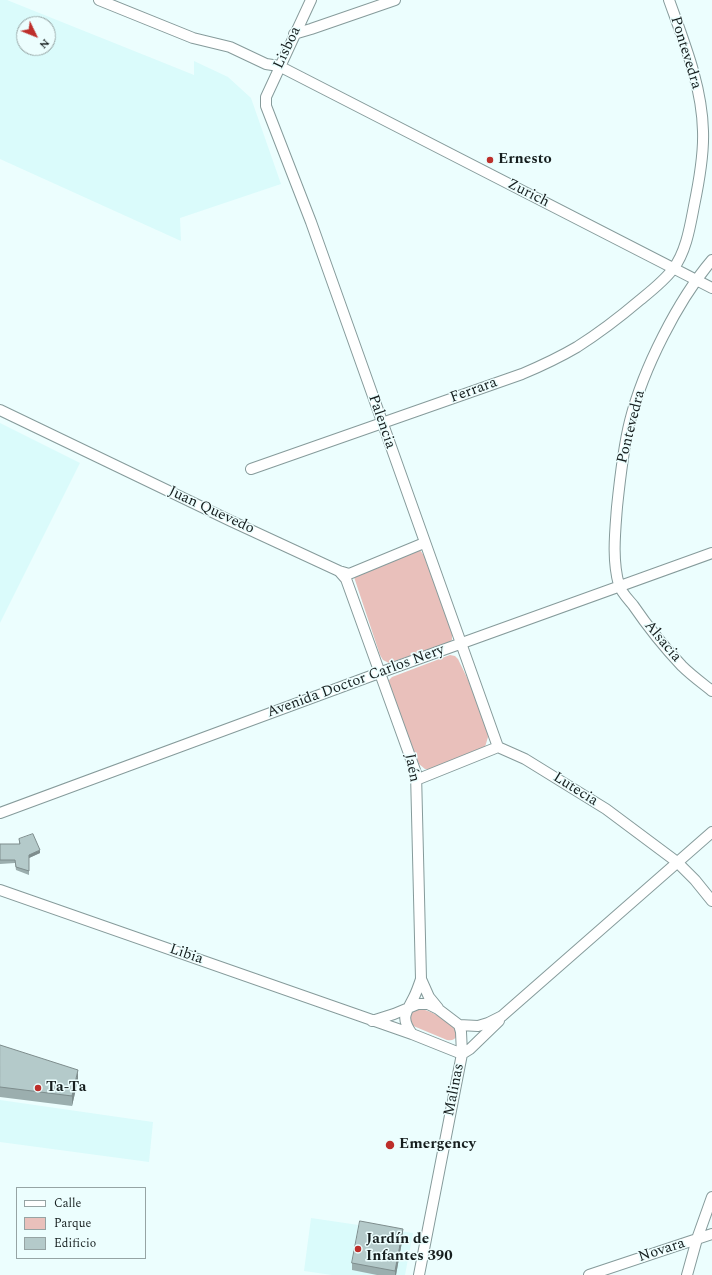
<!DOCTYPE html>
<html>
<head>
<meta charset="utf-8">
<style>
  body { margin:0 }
  #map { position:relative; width:712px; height:1275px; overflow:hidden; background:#ecfefe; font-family:Spectral,serif }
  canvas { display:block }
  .legend { position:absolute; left:16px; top:1187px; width:130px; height:72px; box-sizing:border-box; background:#ecfefe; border:1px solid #96a4a4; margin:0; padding:5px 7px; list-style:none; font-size:12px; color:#161e1e }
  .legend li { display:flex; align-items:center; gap:8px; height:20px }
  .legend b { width:20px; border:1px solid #96a4a4 }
  .north { position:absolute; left:16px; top:16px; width:40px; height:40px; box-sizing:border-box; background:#ecfefe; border:1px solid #96a4a4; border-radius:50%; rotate:133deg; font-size:11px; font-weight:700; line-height:16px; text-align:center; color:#161e1e }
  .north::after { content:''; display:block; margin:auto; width:14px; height:18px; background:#bd2f2b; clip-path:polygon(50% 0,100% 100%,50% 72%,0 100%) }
</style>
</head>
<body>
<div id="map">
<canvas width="712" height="1275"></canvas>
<ul class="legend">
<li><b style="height:5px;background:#fff"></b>Calle</li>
<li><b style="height:11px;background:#e9c0bb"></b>Parque</li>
<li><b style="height:11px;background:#b4caca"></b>Edificio</li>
</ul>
<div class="north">N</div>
</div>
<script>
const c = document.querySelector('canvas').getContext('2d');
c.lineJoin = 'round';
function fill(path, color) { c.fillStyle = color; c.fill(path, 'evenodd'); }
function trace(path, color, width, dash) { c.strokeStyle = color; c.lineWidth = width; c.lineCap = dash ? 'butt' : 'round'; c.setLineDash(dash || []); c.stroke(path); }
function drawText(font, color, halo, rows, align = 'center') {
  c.font = font + ' Spectral,serif'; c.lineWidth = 3; c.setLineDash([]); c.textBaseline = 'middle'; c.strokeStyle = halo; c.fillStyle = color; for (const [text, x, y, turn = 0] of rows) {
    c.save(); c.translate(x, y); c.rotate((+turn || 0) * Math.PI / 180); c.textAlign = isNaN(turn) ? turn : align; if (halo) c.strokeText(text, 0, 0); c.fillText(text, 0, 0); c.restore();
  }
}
fill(new Path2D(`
  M0,0H7L194,75V61L228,77L251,98L281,184L180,218L181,241L0,159ZM24,24H48V48H24Z
  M0,423L80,463L0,623Z
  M0,1100L153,1122L149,1162L0,1142Z
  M311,1218L413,1233L405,1275H332L304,1271Z`), '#dafbfb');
fill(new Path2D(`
  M420,550L425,557L452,634V640L448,643L389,663L383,660L380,655L354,577Z
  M450,655L455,656L458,659L471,686L487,729L488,737L485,747L431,769H425L419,764L388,685V681L392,677Z
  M416,1008C431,1010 443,1018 454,1027L457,1036C454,1040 452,1041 447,1040L411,1025L408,1013Z`), '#e9c0bb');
const minor = new Path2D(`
  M99,0L193,38L230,47L266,64L279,66L712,288
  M311,0L266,97V106L311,222L498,747
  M294,34L311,29L395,0
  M712,260C678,300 643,369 630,421C623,449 620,478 617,507C615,533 612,560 619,585C621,592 628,599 633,605C648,627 664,647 682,666C691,675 702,683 712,691
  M0,410L231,521L339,571L349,574L424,543
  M251,469L522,374C541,366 560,357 577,347C599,333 620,317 640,300C651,291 664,281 673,269C686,252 690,227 694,206C699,182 704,156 703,131C702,86 684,42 669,0
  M339,571L346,579L416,773L421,979C419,985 417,991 414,997C406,1013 400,1017 412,1034
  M416,780L498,747L525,759L606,809L677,862L695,880L712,901
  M0,813L379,673L712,553
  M0,890L412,1034L462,1054
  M421,979L429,997L438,1008
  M372,1021L394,1014L418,1004H428L438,1009L459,1025L461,1032L462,1054L419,1275
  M459,1025L478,1026L488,1023L502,1016L712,832
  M462,1054L470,1049L499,1021
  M589,1275L712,1234
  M687,1275L697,1239L712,1197`);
trace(minor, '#869b9b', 12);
trace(minor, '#fff', 10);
fill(new Path2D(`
  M19,839L40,853L29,858V875L16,870L15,863L0,864V844H19Z
  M0,1045L78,1080L72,1106L0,1097Z
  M403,1236L396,1275H377L352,1270V1263Z`), '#9baeae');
fill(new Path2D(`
  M40,850V853L29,858V855Z
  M78,1070V1080L72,1106V1096Z
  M403,1229V1236L396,1275H395V1271Z`), '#7e8d8d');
const building = new Path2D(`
  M33,834L40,850L29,855V871L16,867L15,860H0V844H20L19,839Z
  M0,1045L78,1070L72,1096L0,1087Z
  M360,1221L403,1229L395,1271L352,1263Z`);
fill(building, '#b4caca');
trace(building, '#7e8d8d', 1);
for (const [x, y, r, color] of [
  [490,160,4,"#bd2f2b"],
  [38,1088,4,"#bd2f2b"],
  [390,1145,5,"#bd2f2b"],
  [358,1249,4,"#bd2f2b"]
]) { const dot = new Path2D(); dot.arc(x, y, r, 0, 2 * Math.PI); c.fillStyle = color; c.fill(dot); trace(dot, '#ecfefe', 1.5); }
drawText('15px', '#161e1e', '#ecfefe', [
  ["Lisboa",288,48,-65],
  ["Pontevedra",685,53,73],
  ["Zurich",528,194,27],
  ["Ferrara",474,391,-20],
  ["Palencia",381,422,71],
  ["Pontevedra",632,427,-76],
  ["Juan Quevedo",211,511,25],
  ["Alsacia",662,642,50],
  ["Avenida Doctor Carlos Nery",356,682,-20],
  ["Jaén",411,768,79],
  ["Lutecia",575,790,32],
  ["Libia",186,955,19],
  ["Malinas",455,1090,-79],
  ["Novara",662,1251,-18]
]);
drawText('bold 15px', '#161e1e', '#ecfefe', [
  ["Ernesto",498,160],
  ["Ta-Ta",46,1088],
  ["Emergency",399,1145],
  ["Jardín de",366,1240],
  ["Infantes 390",366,1257]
], 'left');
</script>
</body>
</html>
